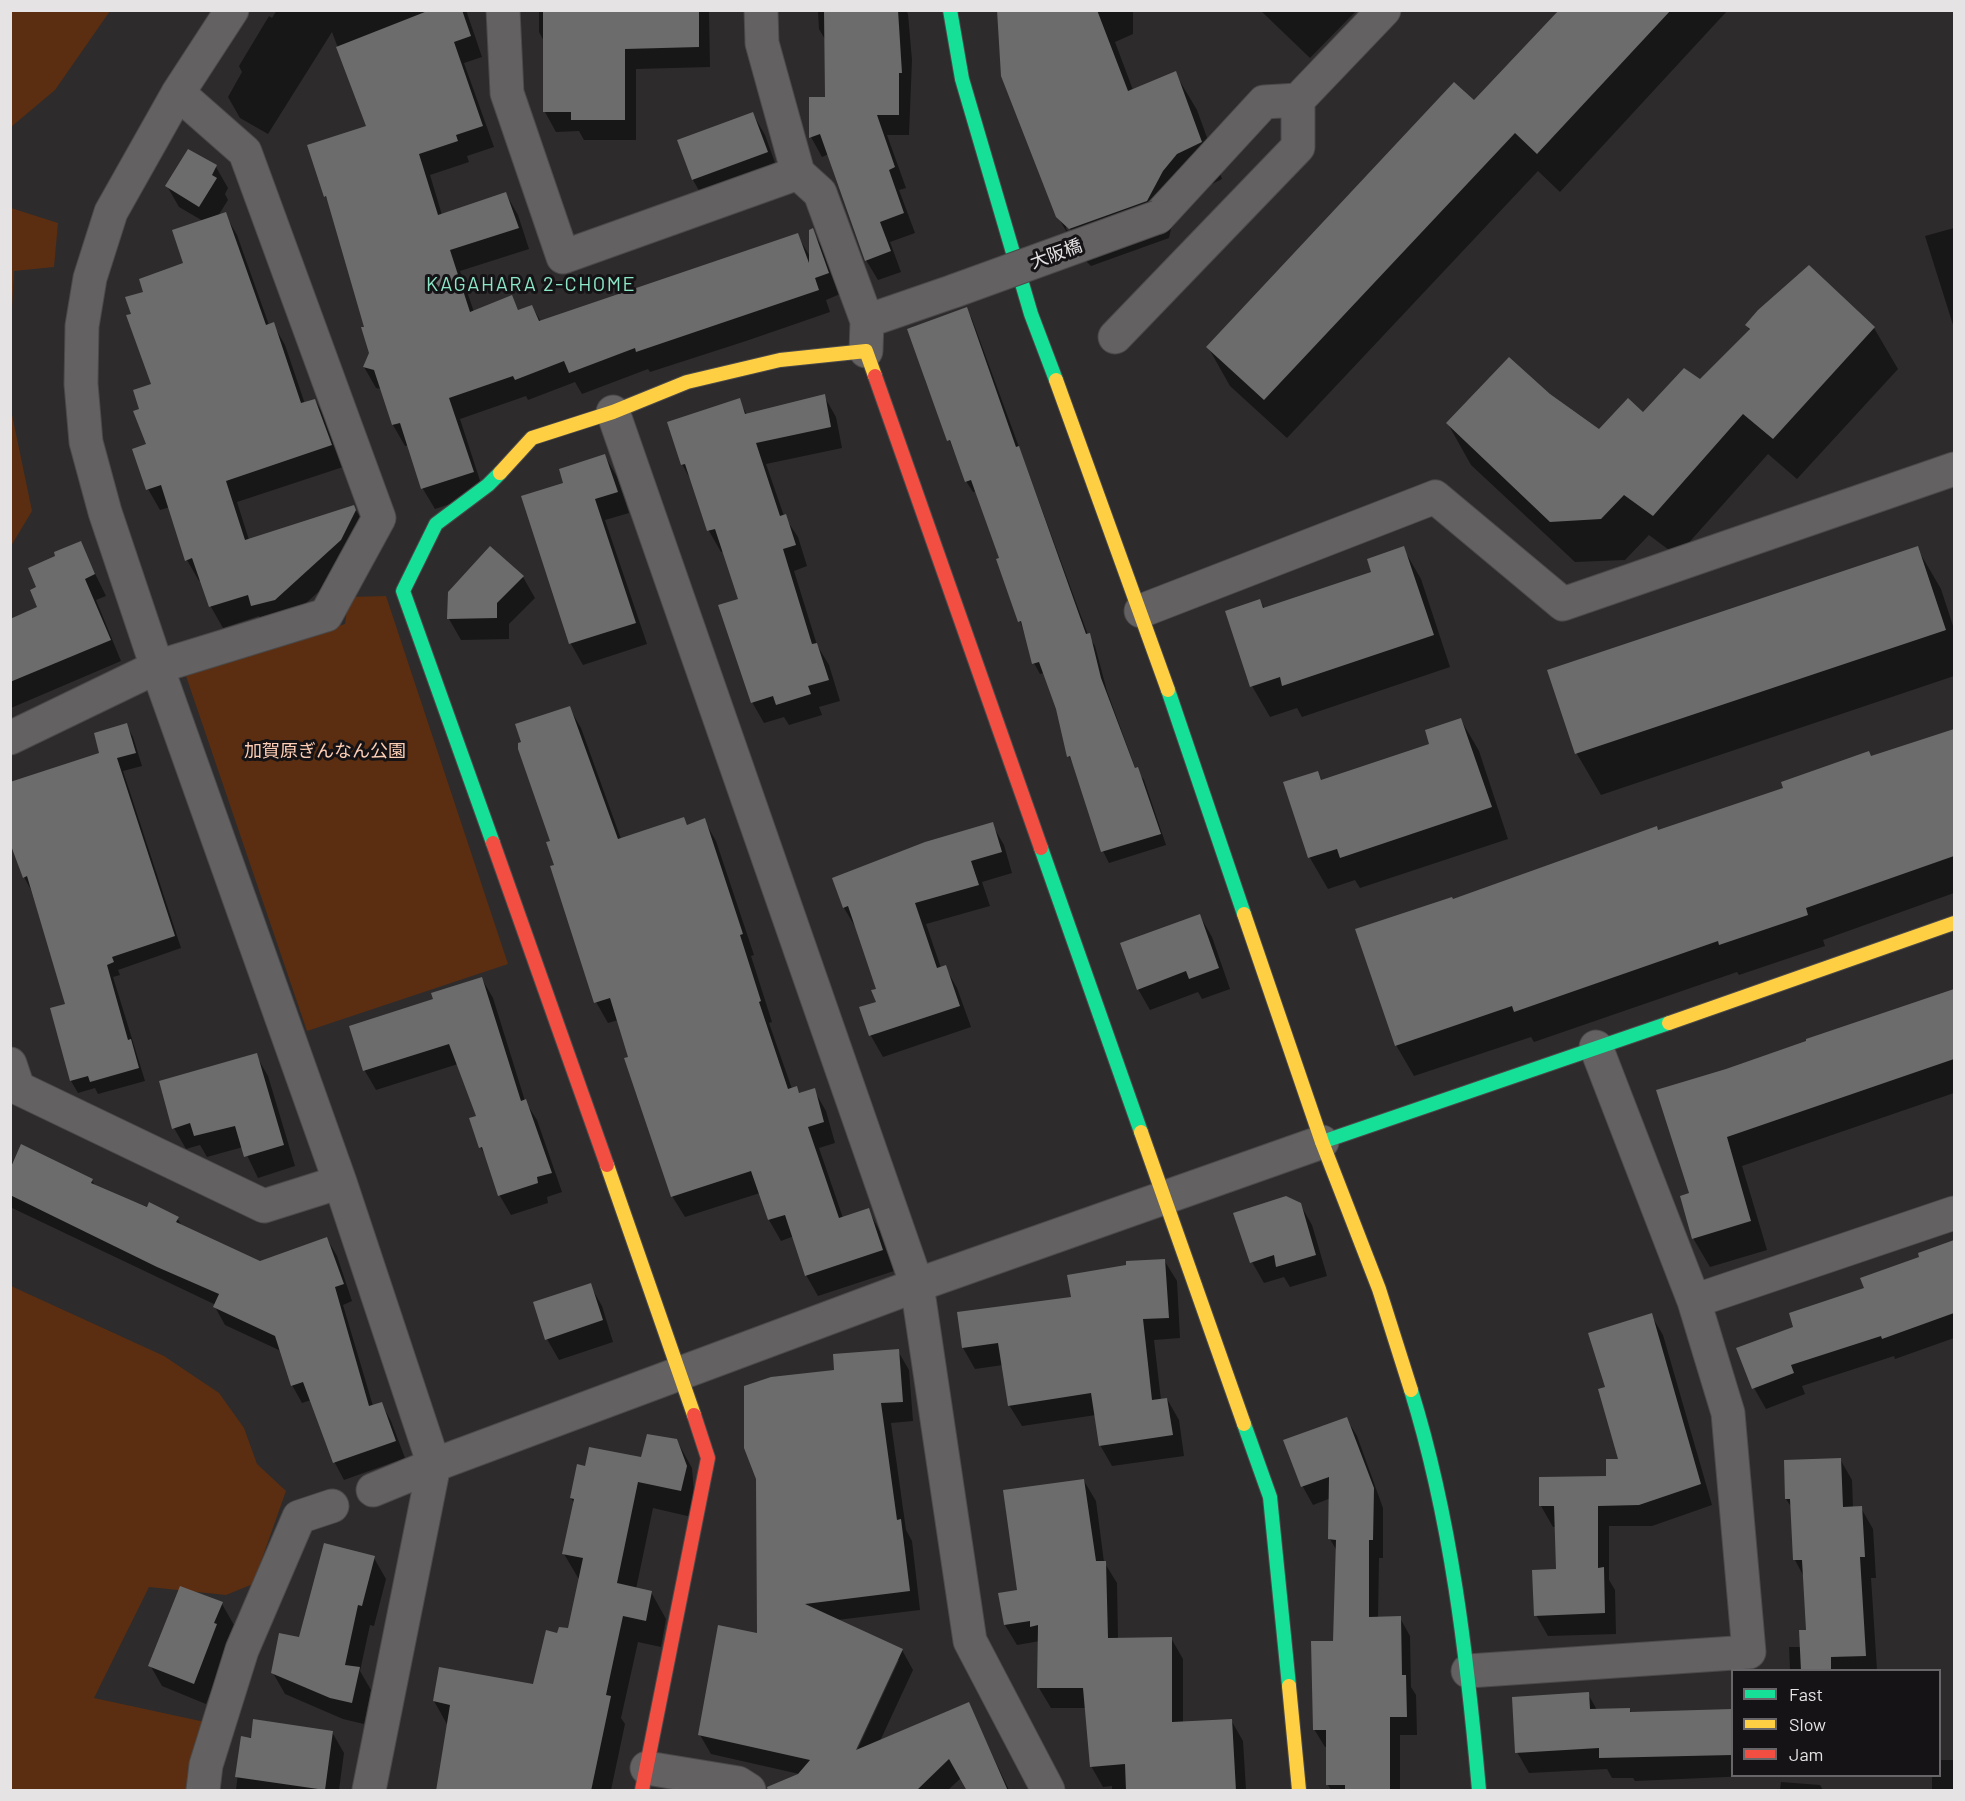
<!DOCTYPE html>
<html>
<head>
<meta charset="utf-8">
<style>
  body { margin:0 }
  #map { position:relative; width:1965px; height:1801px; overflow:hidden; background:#2d2b2c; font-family:Barlow,sans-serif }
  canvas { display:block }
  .frame { position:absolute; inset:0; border:12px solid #e5e3e4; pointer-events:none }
  .legend { position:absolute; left:1731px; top:1669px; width:210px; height:108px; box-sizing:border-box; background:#151315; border:2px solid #686668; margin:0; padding:8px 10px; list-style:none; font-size:18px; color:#e5e3e4 }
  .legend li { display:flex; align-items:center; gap:12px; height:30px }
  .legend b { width:30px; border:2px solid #686668 }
</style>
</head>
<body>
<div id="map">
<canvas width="1965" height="1801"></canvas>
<div class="frame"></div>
<ul class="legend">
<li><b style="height:8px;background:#16e098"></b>Fast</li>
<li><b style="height:8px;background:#ffcf43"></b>Slow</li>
<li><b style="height:8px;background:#f24e42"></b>Jam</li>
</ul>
</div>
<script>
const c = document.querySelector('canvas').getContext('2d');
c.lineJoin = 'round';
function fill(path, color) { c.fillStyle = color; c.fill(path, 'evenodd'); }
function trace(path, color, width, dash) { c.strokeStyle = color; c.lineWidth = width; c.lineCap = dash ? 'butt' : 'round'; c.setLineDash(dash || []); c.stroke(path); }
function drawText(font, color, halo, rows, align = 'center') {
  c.font = font + ' Barlow,"Noto Sans JP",sans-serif'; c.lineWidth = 6; c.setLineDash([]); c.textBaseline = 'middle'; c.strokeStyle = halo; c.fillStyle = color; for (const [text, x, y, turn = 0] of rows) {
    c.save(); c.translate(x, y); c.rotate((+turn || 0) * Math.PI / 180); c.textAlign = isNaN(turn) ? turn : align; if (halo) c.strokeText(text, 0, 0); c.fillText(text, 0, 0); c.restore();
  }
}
fill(new Path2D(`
  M11,10L110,11L55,90L11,127Z
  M11,208L58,223L54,267L14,271L11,327Z
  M10,405L32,511L11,546H10Z
  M386,596L508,964L307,1031L186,676L345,624L349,597Z
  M11,1286L164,1356L219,1393L244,1428L257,1464L286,1491L253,1584L226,1595L149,1587L94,1698L205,1722L191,1760L186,1790H11Z`), '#5b2e11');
fill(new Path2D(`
  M277,10H466L482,57L464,63L494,147L467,156L469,162L430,175L442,215L506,194L518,215L529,249L460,271L474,312L511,297L519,311L532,306L541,322L797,235L811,258L812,230L824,251L840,294L826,300L830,312L746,341L650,372L648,369L582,394L575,382L528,400L526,396L460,419L484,493L435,509L423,489L409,445L405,446L393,425L382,389L376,388L364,367L371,353L365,328L331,206L325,196L368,127L332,32L268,134L240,118L228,97L242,72L239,66L269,16L272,18Z
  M539,10H709L710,67L636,69V140H584L579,131L556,132L545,112V43L539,32Z
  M818,10H906L908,14L912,60L909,135H887L906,188L899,190L915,233L890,242L901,272L878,280L866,260L829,154L822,157L811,137L827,98L826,41L819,29Z
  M999,10H1133V34L1115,42L1133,90L1175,73L1197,110L1222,179L1198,191L1171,229L1169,238L1091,266L1080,255L1058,217ZM1066,225L1075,234L1073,236L1066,229Z
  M1260,10H1357L1310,58Z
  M1561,10H1728L1560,192L1538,171L1287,438L1230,386L1208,347L1474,103Z
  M753,114L765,135L779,174L705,201L693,180L679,141Z
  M189,151L216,167L228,188L225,194L228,200L218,216L225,214L237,235L269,325L273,324L285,345L305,404L315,400L327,421L343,467L237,502L249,540L354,507L366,527L353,561L287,620L265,626L259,616L223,628L211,607L202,580L199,581L187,560L170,507L160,510L148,489V445L141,409L153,385L133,315L145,292L185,264L203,221L179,207L167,186Z
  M1954,228V328L1925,236Z
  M1809,267L1874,328L1898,369L1797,479L1768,454L1677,556L1649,535L1625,560L1575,562L1471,465L1448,424L1549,395L1599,431L1643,414L1700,381L1750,331L1747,326Z
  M966,308L972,319L1088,635L1095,646L1107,691L1136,770L1144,780L1166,845L1109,863L1103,851L1075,768L1069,756L1057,708L1044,673L1040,674L1034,663L977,491L973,492L966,481L925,380Z
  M824,396L836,417L842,448L766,464L784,516L798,537L807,566L794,571L817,645L829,665L840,701L819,707L822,715L789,725L784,717L764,723L752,702L740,600L724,551L721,552L709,531L693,484L682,464L739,400L747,415Z
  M605,456L617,477L629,513L605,520L647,644L583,665L571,644L523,497L565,484Z
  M80,543L106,596L96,600L121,661L11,708L10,620L39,607L38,588Z
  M1403,548L1421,579L1450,667L1302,717L1297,708L1270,717L1252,686L1260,601L1265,609L1373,573Z
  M1917,548L1941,589L1954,629V676L1601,795L1577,754L1549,671Z
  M523,577L535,598L509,624V639L461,640L449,619Z
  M569,707L581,728L621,839L684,819L688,826L704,820L716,841L754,955L751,956L772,1022L769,1023L792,1089L796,1088L800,1094L814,1090L826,1111L835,1143L819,1148L843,1218L868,1210L880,1231L894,1271L818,1296L806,1275L794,1236L781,1241L769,1220L760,1193L685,1217L672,1196L618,1020L608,1023L596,1002L556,866L552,842Z
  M1461,720L1479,751L1508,839L1360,888L1355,880L1328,889L1310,858L1285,783L1318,772L1322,781L1431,745Z
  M126,724L133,737L142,766L123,771L181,948L118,970L120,975L113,977L145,1081L98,1094L95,1088L78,1093L71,1081L67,1005L31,890L24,877L101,754Z
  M1954,731V893L1823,940L1825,946L1739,975L1737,972L1534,1042L1531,1037L1414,1076L1396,1045L1453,901Z
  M992,824L1004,845L1012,873L982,882L990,906L926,924L941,968L945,967L957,988L971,1027L883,1057L871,1036L861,1008L878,1003V990L856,928L844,908L833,879Z
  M1200,916L1212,937L1230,989L1202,999L1198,992L1150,1010L1138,989Z
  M482,979L493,998L525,1101L537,1120L562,1192L547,1197L548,1203L511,1215L500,1196L489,1162L481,1148L471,1119L477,1117L458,1064L376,1090L365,1071L350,1027L435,1000Z
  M1954,990V1093L1742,1166L1767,1250L1710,1267L1693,1238L1691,1194L1727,1070Z
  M256,1055L268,1076L295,1166L258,1178L243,1147L207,1157L200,1145L186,1149L174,1128Z
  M21,1146L92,1181L96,1187L177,1218L182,1226L260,1262L327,1239L337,1256L352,1301L343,1305L373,1406L381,1403L391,1421L405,1458L344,1480L335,1463L311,1400L302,1403L292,1385L281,1351L225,1325L215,1307L216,1305L10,1207V1167Z
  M1300,1204L1312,1225L1327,1276L1290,1287L1284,1277L1264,1283L1252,1262Z
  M1954,1242V1338L1895,1359L1894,1356L1802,1386L1805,1394L1766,1409L1754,1388L1795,1328L1921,1258L1920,1254Z
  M1164,1260L1177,1281L1180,1338L1154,1340L1161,1400L1167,1399L1179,1420L1184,1456L1112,1466L1100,1445L1096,1415L1022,1426L1009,1405L1003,1365L975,1369L963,1348L959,1313L1073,1298Z
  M590,1285L602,1306L613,1342L559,1360L547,1339Z
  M1651,1315L1663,1335L1712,1505L1652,1526H1609V1580L1615,1590L1616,1634L1548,1636L1536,1615L1558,1571L1556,1527H1553L1541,1506L1608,1477L1620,1460L1607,1388Z
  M898,1351L909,1370L913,1421L891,1423L906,1530L912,1541L920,1610L837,1620L902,1650L913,1670L880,1741L968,1704L1009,1790H968L961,1778L948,1790H828L817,1778L711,1754L700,1735L758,1635L835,1372ZM896,1660H899L854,1757L852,1756Z
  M1346,1418L1357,1436L1383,1508V1558H1379L1378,1618H1400L1410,1636L1411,1687L1416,1695L1417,1735H1400V1790H1331L1328,1785V1747H1325L1314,1729L1335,1642L1337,1551L1330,1539L1331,1498L1313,1505L1303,1487L1285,1441Z
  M677,1441L692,1468L696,1518L653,1508L636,1589L651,1592L666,1619L661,1647L638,1642L621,1718L625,1724L611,1790H437L448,1726L434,1701L534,1686L558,1635L569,1630L580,1581L564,1554L574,1503L571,1498L586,1468L642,1459Z
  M1840,1459L1852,1480L1853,1508H1861L1873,1529L1876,1578H1871L1877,1670H1790L1789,1647H1801L1808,1631L1804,1577L1795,1560L1792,1508L1786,1499Z
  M1084,1481L1096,1501L1104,1562L1117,1583L1118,1639L1171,1638L1183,1659V1723L1231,1720L1243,1741L1246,1790H1112V1786L1103,1787L1091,1766L1086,1708H1051L1039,1688L1040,1641L1017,1645L1005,1625L1019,1591Z
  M374,1558L386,1579L374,1626L370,1625L360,1671L371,1690L364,1724L343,1719L285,1694L273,1673Z
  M222,1604L234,1625L226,1643L228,1647L206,1704L162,1686L150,1665Z
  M1588,1694L1597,1710L1629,1709L1632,1714L1732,1710V1776H1749L1635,1781L1633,1778H1612L1607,1769L1529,1773L1517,1752Z
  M332,1732L344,1753L339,1790H236L242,1738Z
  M1940,1760H1954V1790H1932V1776H1940Z
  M1781,1782L1820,1785L1823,1790H1780Z`), '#0007');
fill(new Path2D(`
  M430,10H462L471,36L454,42L483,126L456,135L458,141L419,154L438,215L506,192L519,228L450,250L470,312L512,295L518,310L532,305L539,321L798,233L809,263V230L813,228L829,273L815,278L819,290L636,352L635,348L569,373L564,361L515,380L513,376L449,398L474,472L421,489L400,423L392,425L374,370L363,367L369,353L361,327H364L326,196L324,197L307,145L366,126L336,47Z
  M543,10H699V47L625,49V120H571V112H543Z
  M824,10H898L902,73H899V115H877L895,167L889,170L904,213L880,222L891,251L865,261L820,134L809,138V97H825Z
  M997,10H1097L1128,91L1176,71L1202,142L1177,154L1163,171L1147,201L1069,229L1056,217L1001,76Z
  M1559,10H1671L1537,154L1515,133L1264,400L1206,347L1454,82L1474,100Z
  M753,112L768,152L692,180L677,140Z
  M188,149L217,165L212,175L217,178L199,207L165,186Z
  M226,212L266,325L274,322L301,403L315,399L332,445L226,481L245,540L354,505L356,510L341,540L275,600L251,606L248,595L209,607L192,558L185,561L161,485L146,490L132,449L146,444L133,411L139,409L133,390L151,384L126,315L131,314L125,297L143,292L139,279L183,263L172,230Z
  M1809,265L1875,327L1773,439L1743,414L1653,516L1624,495L1601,519L1550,522L1446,423L1509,357L1550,394L1599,429L1628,398L1643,412L1684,368L1700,379L1750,329L1745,325L1758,310Z
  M967,307L1016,447L1019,446L1086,634L1090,633L1101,678L1135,768L1138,767L1161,834L1101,852L1070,756L1067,757L1056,709L1039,662L1032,664L1021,621L1018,622L996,559L999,558L971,480L965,482L950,440L947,441L907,329Z
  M825,394L831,427L756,443L780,516L786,514L796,545L783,549L812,644L817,643L829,680L808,686L811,694L776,705L773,696L751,703L718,605L738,599L715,529L707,531L685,464L681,465L667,422L740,398L745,414Z
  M605,454L618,492L595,499L636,623L569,644L521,496L563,483L559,469Z
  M81,541L95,574L85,579L111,640L10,682V619L37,607L30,590L36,587L28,568L55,556L54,552Z
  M490,546L524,576L497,603V618L447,619L448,592Z
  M1404,546L1434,635L1282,686L1280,677L1250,687L1225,611L1260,599L1263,608L1371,572L1367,559Z
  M1918,546L1946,630L1575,754L1547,670Z
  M570,706L618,839L684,817L687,825L705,818L743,934L740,935L761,1001L759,1002L788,1089L797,1086L799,1093L815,1088L824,1122L808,1127L839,1218L869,1208L883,1250L805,1276L785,1215L768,1220L751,1171L671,1197L624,1058L628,1057L610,998L594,1003L550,866L554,865L546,842L550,841L518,749V743L521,742L515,724Z
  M1461,718L1492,807L1340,858L1337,849L1308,858L1283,782L1318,771L1321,780L1429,744L1425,730Z
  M127,723L136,753L117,758L175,936L112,957L114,962L107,965L128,1040L131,1039L139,1068L90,1082L88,1076L70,1081L50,1008L65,1004L27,876L23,878L10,843V782L99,753L94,733Z
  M1954,729V856L1806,908L1808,915L1719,945L1718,941L1514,1012L1512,1006L1395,1046L1355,929L1452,897L1453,899L1657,826L1658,830L1783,788L1781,782L1869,751L1871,756Z
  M993,822L1002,852L971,861L979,885L915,903L937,968L946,965L960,1006L869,1036L859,1007L876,1002L871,990L876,989L848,906L843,908L832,878L925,842Z
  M1200,914L1219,968L1189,979L1186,971L1137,990L1120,943Z
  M482,977L521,1101L526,1099L552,1173L537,1177L538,1183L498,1196L482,1147L479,1148L469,1118L476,1116L449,1044L363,1071L349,1026L433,999L431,993Z
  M1954,989V1059L1727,1137L1751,1221L1692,1239L1680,1196L1689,1193L1656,1090L1726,1069L1806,1041V1039Z
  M257,1053L284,1145L244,1157L235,1126L194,1136L190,1123L172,1129L159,1081Z
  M21,1144L93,1179L91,1183L147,1207L149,1202L179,1217L176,1222L260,1261L327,1237L344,1284L335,1287L369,1406L382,1402L396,1441L333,1463L303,1382L291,1386L275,1336L213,1307L219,1294L157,1267L10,1195V1169Z
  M1286,1196L1301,1203L1316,1255L1276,1267L1274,1255L1250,1263L1233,1213Z
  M1954,1240V1313L1882,1339L1881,1336L1791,1365L1794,1373L1752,1389L1736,1348L1793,1327L1789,1313L1864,1288L1860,1278L1919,1257L1918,1253Z
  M1165,1259L1169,1318L1143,1319L1152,1400L1167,1398L1173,1435L1099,1446L1091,1393L1008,1406L998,1343L962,1348L957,1312L1071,1297L1067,1275L1126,1265V1261Z
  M591,1283L603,1320L545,1340L533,1302Z
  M1652,1313L1701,1484L1639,1505L1598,1506V1568L1604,1567L1605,1613L1534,1616L1532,1570L1556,1569L1554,1506H1539V1477L1606,1476V1459H1618L1598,1389L1605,1387L1588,1333Z
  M899,1349L903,1402L881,1403L897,1520L901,1519L910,1591L805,1604L903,1649L856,1750L969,1702L1008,1791H967L949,1759L916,1791H768L767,1787L798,1774L810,1760L698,1735L718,1625L757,1633L756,1479L744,1448V1386L771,1377L834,1370L833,1354Z
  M1347,1417L1374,1488L1373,1540H1369V1617L1401,1616L1402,1675H1406L1407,1717H1390V1791H1345V1785H1326V1730H1313L1311,1641H1333L1336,1540L1328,1539L1329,1477L1301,1487L1283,1440Z
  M647,1434L677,1439L687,1466L681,1491L638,1482L617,1583L652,1591L646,1621L623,1616L606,1695L611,1696L591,1791H436L450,1705L433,1701L439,1667L533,1684L546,1630L557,1633L559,1627L568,1628L583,1558L562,1554L574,1499L570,1498L577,1464L585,1466L589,1447L641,1457Z
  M1841,1458L1843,1507L1862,1506L1865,1557H1860L1866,1656L1831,1657V1671H1801L1799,1630H1806L1802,1560H1793L1790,1499H1785L1784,1460Z
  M1084,1479L1096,1561H1106L1108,1638L1172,1637V1722L1232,1719L1236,1791H1126L1125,1764L1090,1767L1083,1688H1037L1038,1625L1030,1627V1621L1004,1625L998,1593L1017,1590L1003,1490Z
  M324,1543L375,1556L362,1606L358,1605L345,1665L360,1667L352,1703L330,1698L271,1673L279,1633L299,1637Z
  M180,1586L223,1602L214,1623L217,1624L194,1684L148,1666Z
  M1589,1692L1590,1709L1630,1708V1712L1732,1709V1755L1599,1758V1748L1515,1753L1512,1697Z
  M253,1719L333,1731L325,1790L235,1777L241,1736L251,1738Z`), '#6d6c6d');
const street = new Path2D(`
  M232,10L178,93L111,212L90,278L82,326L81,384L86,442L105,512L157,667L340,1182L434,1465L369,1790
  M503,10L507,93L563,257L798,173L762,43L761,10
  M798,173L820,193L867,321L866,351
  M1158,217L1264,102L1298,100L1384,10
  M867,321L954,291
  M1115,337L1298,147V100
  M613,412L917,1285L970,1641L1048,1790
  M1141,611L1435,497L1563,604L1954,469
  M10,738L157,667L326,615L379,518L245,152L178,93
  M10,1064L18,1088L264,1206L340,1182
  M1694,1301L1954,1213
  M373,1490L434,1465L917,1285L1322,1142
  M1468,1671L1749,1652L1728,1413L1694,1301L1596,1047
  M647,1768L738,1783L749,1790
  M203,1790L206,1765L242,1650L299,1517L332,1506`);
const fast = new Path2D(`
  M950,10L962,79L1031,314L1056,380
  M1168,690L1244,914
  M493,843L403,591L436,524L488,485L500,473
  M1041,848L1141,1132
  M1322,1142L1669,1023
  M1411,1390C1451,1519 1467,1655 1479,1790
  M1244,1424L1270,1497L1289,1686`);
const slow = new Path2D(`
  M1056,380L1168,690
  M500,473L532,438L613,412L687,382L780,360L866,351L875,376
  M1244,914L1322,1142L1379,1289L1411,1390
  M1669,1023L1954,923
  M1141,1132L1244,1424
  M607,1165L694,1415
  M1289,1686L1299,1790`);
const jam = new Path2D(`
  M875,376L1041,848
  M493,843L607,1165
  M642,1790L708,1458L694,1415`);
trace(street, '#4b494a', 35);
trace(fast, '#4b494a', 16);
trace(slow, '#4b494a', 16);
trace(jam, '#4b494a', 16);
trace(street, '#636162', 33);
trace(fast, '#16e098', 14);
trace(slow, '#ffcf43', 14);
trace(jam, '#f24e42', 14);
const streetBridge = new Path2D(`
  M954,291L1158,217`);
trace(streetBridge, '#4b494a', 35, []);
trace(streetBridge, '#636162', 33);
drawText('18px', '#e5e3e4', '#151315', [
  ["大阪橋",1056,254,-20]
]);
drawText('18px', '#feceb5', '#151315', [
  ["加賀原ぎんなん公園",325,751]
]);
c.letterSpacing = '1.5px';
drawText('20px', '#8ce7c7', '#151315', [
  ["KAGAHARA 2-CHOME",531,284]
]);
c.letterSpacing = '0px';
</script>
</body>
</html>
